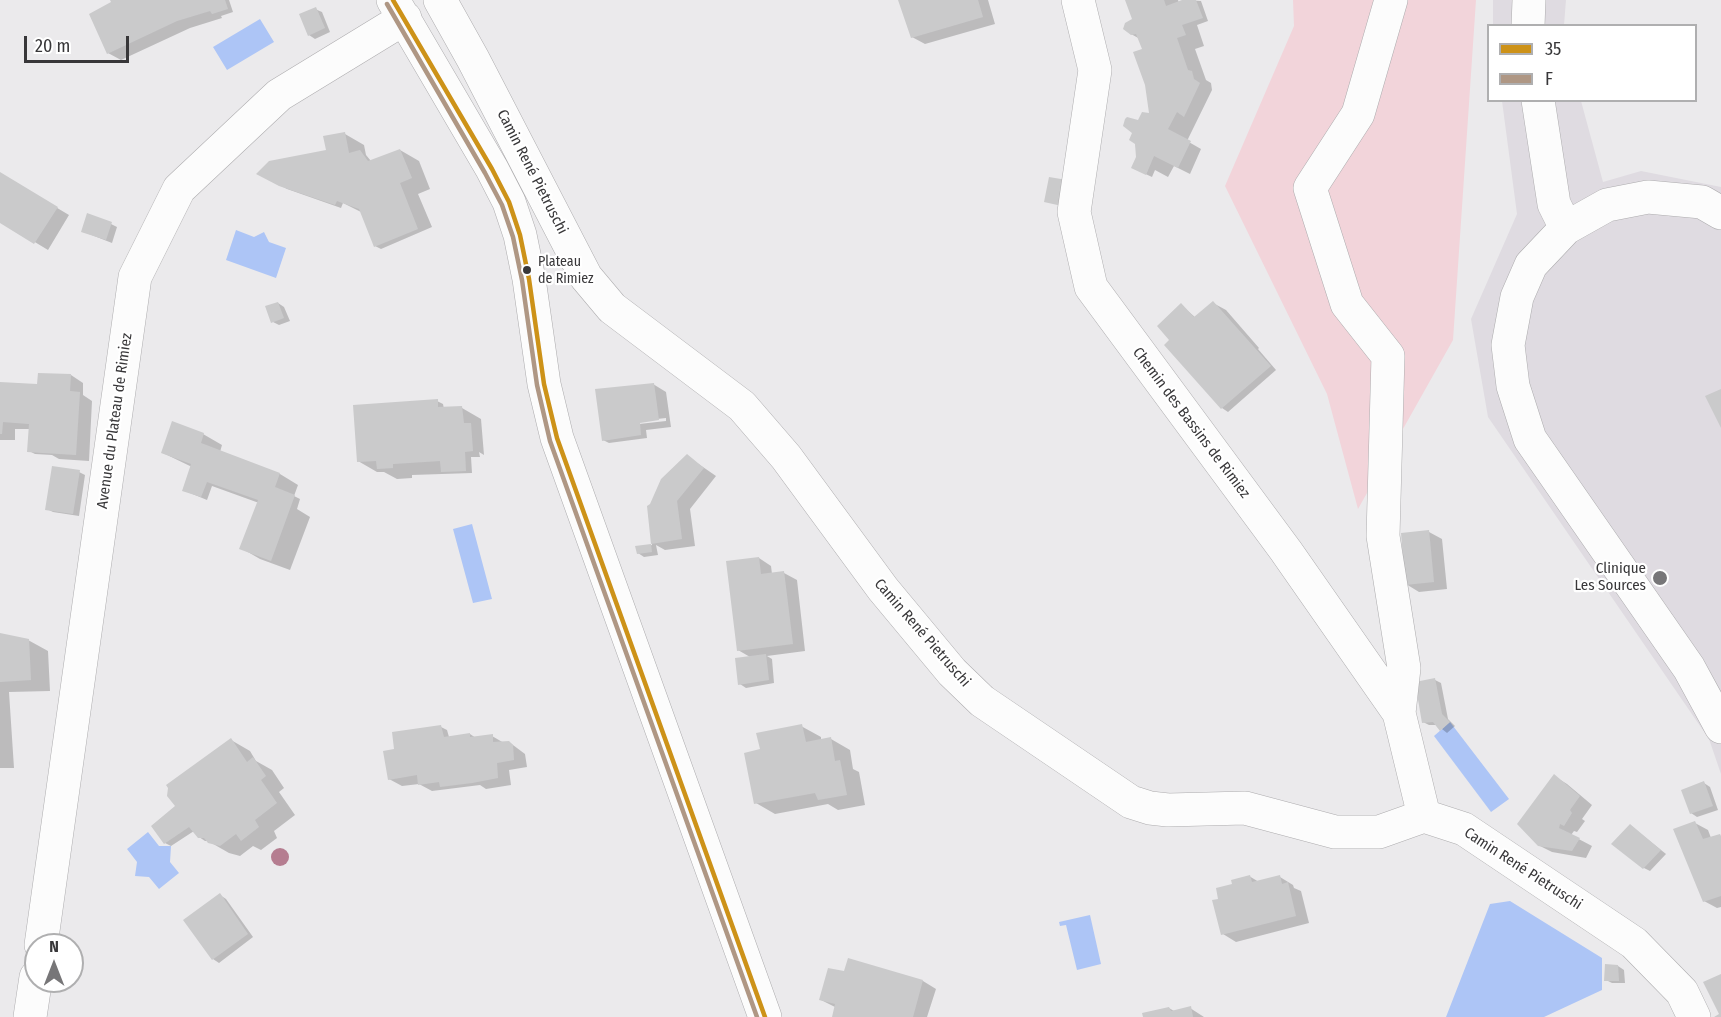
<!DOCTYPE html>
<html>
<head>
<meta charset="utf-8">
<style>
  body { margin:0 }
  #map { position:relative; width:1721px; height:1017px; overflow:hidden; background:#ebeaec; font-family:"Fira Sans Condensed",sans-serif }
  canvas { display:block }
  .legend { position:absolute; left:1487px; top:24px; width:210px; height:78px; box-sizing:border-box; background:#fff; border:2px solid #afafb0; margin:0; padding:8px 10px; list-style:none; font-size:18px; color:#383739 }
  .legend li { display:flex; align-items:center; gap:12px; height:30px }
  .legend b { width:30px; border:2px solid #afafb0 }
  .north { position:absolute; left:24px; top:933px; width:60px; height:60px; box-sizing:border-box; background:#fff; border:2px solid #afafb0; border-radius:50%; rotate:0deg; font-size:16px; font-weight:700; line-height:24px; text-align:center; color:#383739 }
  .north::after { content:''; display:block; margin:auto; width:21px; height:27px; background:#777678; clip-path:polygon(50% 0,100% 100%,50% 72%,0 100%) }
  .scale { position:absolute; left:24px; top:36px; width:105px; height:27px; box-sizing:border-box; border:3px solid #383739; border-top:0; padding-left:8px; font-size:18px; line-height:21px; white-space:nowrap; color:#383739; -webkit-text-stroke:4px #fff; paint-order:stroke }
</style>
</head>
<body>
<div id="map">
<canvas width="1721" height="1017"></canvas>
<ul class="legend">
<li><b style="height:8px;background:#cd9218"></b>35</li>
<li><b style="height:8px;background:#af9784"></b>F</li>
</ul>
<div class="north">N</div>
<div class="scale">20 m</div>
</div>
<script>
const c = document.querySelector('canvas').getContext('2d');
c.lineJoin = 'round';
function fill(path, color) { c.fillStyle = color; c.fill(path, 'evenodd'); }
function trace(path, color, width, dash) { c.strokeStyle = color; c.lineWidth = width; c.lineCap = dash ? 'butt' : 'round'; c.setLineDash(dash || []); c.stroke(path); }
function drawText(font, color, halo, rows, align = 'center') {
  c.font = font + ' "Fira Sans Condensed",sans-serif'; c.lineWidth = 4.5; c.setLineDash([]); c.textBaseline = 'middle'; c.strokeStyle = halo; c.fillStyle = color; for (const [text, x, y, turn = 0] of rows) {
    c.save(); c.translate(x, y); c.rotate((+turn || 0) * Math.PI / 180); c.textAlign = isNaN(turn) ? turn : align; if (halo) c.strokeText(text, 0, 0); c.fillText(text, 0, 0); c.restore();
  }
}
fill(new Path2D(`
  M1493,0H1566L1564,25H1493Z
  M1502,101H1581L1603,182L1641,171L1721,187V774L1709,739L1488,417L1471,319L1517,214Z`), '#dfdbe1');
fill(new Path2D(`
  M1293,0H1476L1453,340L1358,509L1327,394L1225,186L1294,26Z`), '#f2d4da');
fill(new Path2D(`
  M260,19L274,42L227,70L213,47Z
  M236,230L254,237L264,232L269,242L286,248L276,278L226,260Z
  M472,524L492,599L473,603L453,529Z
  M1450,722L1509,799L1491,812L1434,736Z
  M148,832L159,846H171L170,862L179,873L159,889L149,877L135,876L137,862L127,849Z
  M1510,901L1602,958V990L1544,1017H1446L1490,904Z
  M1090,915L1101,964L1077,970L1066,925L1060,926L1059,922Z`), '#adc5f6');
fill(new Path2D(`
  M112,0H229L233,12L221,16L222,18L190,28L121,60L108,53L115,2Z
  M900,0H988L995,24L925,44L912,37Z
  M1127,0H1178L1179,3L1187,0L1201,1L1208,21L1197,25L1204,46L1195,49L1206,80L1211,83L1212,90L1187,141L1201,149L1190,174L1174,166L1168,177L1155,170L1152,177L1139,171L1134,133L1138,122L1151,113L1144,50L1140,39L1131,34L1134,20Z
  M315,9L322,12L330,32L315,39L309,35L301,15Z
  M345,134L364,145L366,155L371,161L400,150L419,161L430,189L418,194L432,227L381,249L375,246L363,213L343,203L341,208L287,189L258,174L327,151Z
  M0,174L69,215L48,250L0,221Z
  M111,224L117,227L112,243L89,234Z
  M278,303L284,307L290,321L279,325L273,322Z
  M1213,303L1226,310L1259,348L1258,349L1276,370L1228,412L1222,408L1196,377L1171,340L1181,305L1196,318Z
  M71,375L83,383V395L92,401L89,461L59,459L52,455L35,454L29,451L30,429H15V440H0V383L39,385Z
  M653,384L666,392L671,427L646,430L647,438L609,443L603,440ZM666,418V421L621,426V423Z
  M437,401L443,404L444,409L462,408L481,419L484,455L479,452L480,457H471L472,473L412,475V478L397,479L384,472H377L358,461Z
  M203,434L222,445L220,452L280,474L298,485L294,496L300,499L297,509L310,517L290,570L260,559L241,548L259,503L212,486L207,500L190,493L192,467L163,453Z
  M687,456L716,476L690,509L695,546L665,550L656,545L658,555L644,557L638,553L637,548L652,545L648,510Z
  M79,472L85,475L79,516L53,512L47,509Z
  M1429,532L1442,539L1447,589L1419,592L1406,584Z
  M759,558L771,566L772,574L784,573L797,580L805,651L767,656L772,659L774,683L746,688L740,684L750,657L738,650Z
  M0,635L28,640L48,651L50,691L9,692L14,768H0Z
  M1435,680L1441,683L1448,719L1455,726L1447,733L1437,725H1429L1423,722Z
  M801,726L821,737V741L831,739L850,750L853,769L859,772L865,805L838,810L828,804L775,814L756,803L761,751Z
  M441,727L447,730L449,737L470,734L476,738L492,736L504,743L509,742L525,754L527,767L509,770L511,785L486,789L480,785L432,791L419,784L402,786L389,779L396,751Z
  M231,740L250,751L256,761L272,770L284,788L279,792L295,815L274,831L277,838L261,850L253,846L240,856L229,853L208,841H205L199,837L194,831L171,846L165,843L177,807Z
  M1554,776L1567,784L1592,805L1582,819L1585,821L1577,832L1574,831L1571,835L1592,846L1586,858L1552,852L1538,845Z
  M1704,783L1710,787L1718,810L1697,817L1691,813Z
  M1695,823L1708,830L1711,838L1721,836V907L1717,908L1704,901Z
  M1636,830L1666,854L1650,871L1644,868Z
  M1249,876L1259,882L1280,877L1293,885L1294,888L1301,891L1309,923L1236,942L1223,934L1234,885Z
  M220,895L226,899L253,937L219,963L213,959Z
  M849,960L923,981L936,989L927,1017H833L835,1007L821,1000L845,973Z
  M1618,966L1624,970L1625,983H1612L1606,980Z
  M1169,1008L1174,1011L1190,1008L1204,1017H1145Z`), '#0003');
fill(new Path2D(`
  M110,0H225L228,9L212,14L210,11L177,21L107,54L89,14L111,2Z
  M898,0H978L983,17L911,38Z
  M1125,0H1164L1166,6L1182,0H1196L1203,18L1182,25L1186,35L1177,38L1188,70L1192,71L1194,79L1200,83L1184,117L1177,112L1168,129L1191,141L1178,168L1154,156L1146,175L1131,168L1136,157L1135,144L1129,140L1132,133L1123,126L1125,119L1127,117L1138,120L1142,112L1149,113L1145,85L1133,52L1142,49L1136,34L1131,35L1123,29L1125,23L1132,19Z
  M316,7L325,28L308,36L299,14Z
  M345,132L349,153L360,150L368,161L400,149L412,178L400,183L418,229L374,247L359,209L337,201L335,205L279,186L256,174L269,161L326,150L323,136Z
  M0,172L58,207L34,244L0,223Z
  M1049,177L1067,180L1062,206L1044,202Z
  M87,213L112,222L106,240L81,232Z
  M1213,301L1271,366L1221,409L1164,345L1169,340L1157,326L1181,303L1194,317Z
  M278,302L284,318L271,323L265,306Z
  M38,373L71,374L70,391L80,392L76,455L27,452L29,424L3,422L2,434H0V382L37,384Z
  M654,383L659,420L640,423L641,435L602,441L595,389Z
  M1721,389V428L1705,396Z
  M438,399V407L462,406L464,423H471L473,451L465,452L466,471L441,472L440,461L393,464V468L377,469L376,461L357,462L353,405Z
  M172,421L204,433L201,443L280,473L275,487L295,495L271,561L239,549L258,500L207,482L201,497L182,491L191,464L161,453Z
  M687,454L704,468L677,501L682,539L651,544L647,506L650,504L661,479Z
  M52,466L80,470L73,514L45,510Z
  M1429,530L1434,582L1405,585L1401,533Z
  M651,544L652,552L637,554L635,546Z
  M759,557L761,574L784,571L793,644L737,651L726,561Z
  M0,633L29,639L31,680L0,682Z
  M766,654L769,680L738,685L735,658Z
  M1435,678L1442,714L1450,722L1440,731L1433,722L1422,723L1415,682Z
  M802,724L806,742L831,737L835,761L840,760L847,795L818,800L815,793L754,804L744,753L760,749L756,733Z
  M441,725L444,737L470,733V737L493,734V742L509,741L513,745L514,760L497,763L498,778L472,783L440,787L439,782L418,785L417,775L388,780L383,751L394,749L392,732Z
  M231,738L247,762L253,757L266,776L261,780L277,803L255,820L259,827L241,841L236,834L220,846L208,843L204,838H198L189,827L164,844L151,826L175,806L167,796L168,788L166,785Z
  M1554,774L1580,796L1570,810L1572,813L1564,826L1560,824L1559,828L1580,838L1572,851L1538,846L1517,824Z
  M1704,781L1713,806L1690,814L1681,790Z
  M1695,821L1703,839L1720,834L1721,836V896L1703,902L1673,829Z
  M1630,824L1661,850L1643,869L1611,844Z
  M1250,875L1252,882L1280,875L1282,884L1288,882L1296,916L1221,935L1212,900L1218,899L1216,888L1232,884L1231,880Z
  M220,893L248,934L212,960L183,920Z
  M848,958L923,980L913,1017H832L835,1004L819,1000L828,968L844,971Z
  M1605,964L1618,965L1619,981H1604Z
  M1721,974V1017H1714L1719,1014L1703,982Z
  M1191,1006L1193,1017H1143L1142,1013L1169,1007L1171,1011Z`), '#cacacb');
const minor = new Path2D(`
  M393,0L492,169L509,202L520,235L529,279L544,384L557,438L765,1017
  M440,0L473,59L586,277L612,308L742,406L786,457L883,589L952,672L982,701L1131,802L1150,808L1168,810L1245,808L1335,832H1379L1424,816L1464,829L1634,943L1682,992L1694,1017
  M1078,0L1095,70L1074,212L1091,287L1286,551L1399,713L1424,816
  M1391,0L1358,114L1310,188L1347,304L1388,356L1383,536L1404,668L1399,713
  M1528,26L1529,0
  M1538,100L1554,204L1566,228
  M1721,213L1702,202L1648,197L1607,205L1566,228L1531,265L1517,297L1508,345L1513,386L1530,439L1689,668L1721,727
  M41,945L135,277L179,189L279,95L405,18
  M30,1017L36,977`);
trace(minor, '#adacae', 34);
trace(minor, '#fcfcfc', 33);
trace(new Path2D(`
  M393,0L492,169L509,202L520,235L529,279L544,384L557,438L765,1017`), '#cd9218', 4.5);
trace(new Path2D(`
  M387,4L485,173L502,205L513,237L522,280L537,385L550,441L757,1017`), '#af9784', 4.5);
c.fillStyle = '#b57d90';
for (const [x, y] of [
  [280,857]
]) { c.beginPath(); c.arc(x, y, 9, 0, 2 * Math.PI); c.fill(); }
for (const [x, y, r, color] of [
  [527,270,5,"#383739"],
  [1660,578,8,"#777678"]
]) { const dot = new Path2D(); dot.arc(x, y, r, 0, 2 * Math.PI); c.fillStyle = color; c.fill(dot); trace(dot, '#fff', 2); }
drawText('14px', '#383739', '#fff', [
  ["Plateau",538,262],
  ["de Rimiez",538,279]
], 'left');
drawText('15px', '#383739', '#fff', [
  ["Camin René Pietruschi",532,172,63],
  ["Avenue du Plateau de Rimiez",115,421,-82],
  ["Chemin des Bassins de Rimiez",1191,423,53],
  ["Camin René Pietruschi",922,633,49],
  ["Camin René Pietruschi",1523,869,33]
]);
drawText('15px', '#383739', '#fff', [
  ["Clinique",1646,569],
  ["Les Sources",1646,586]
], 'right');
</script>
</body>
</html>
